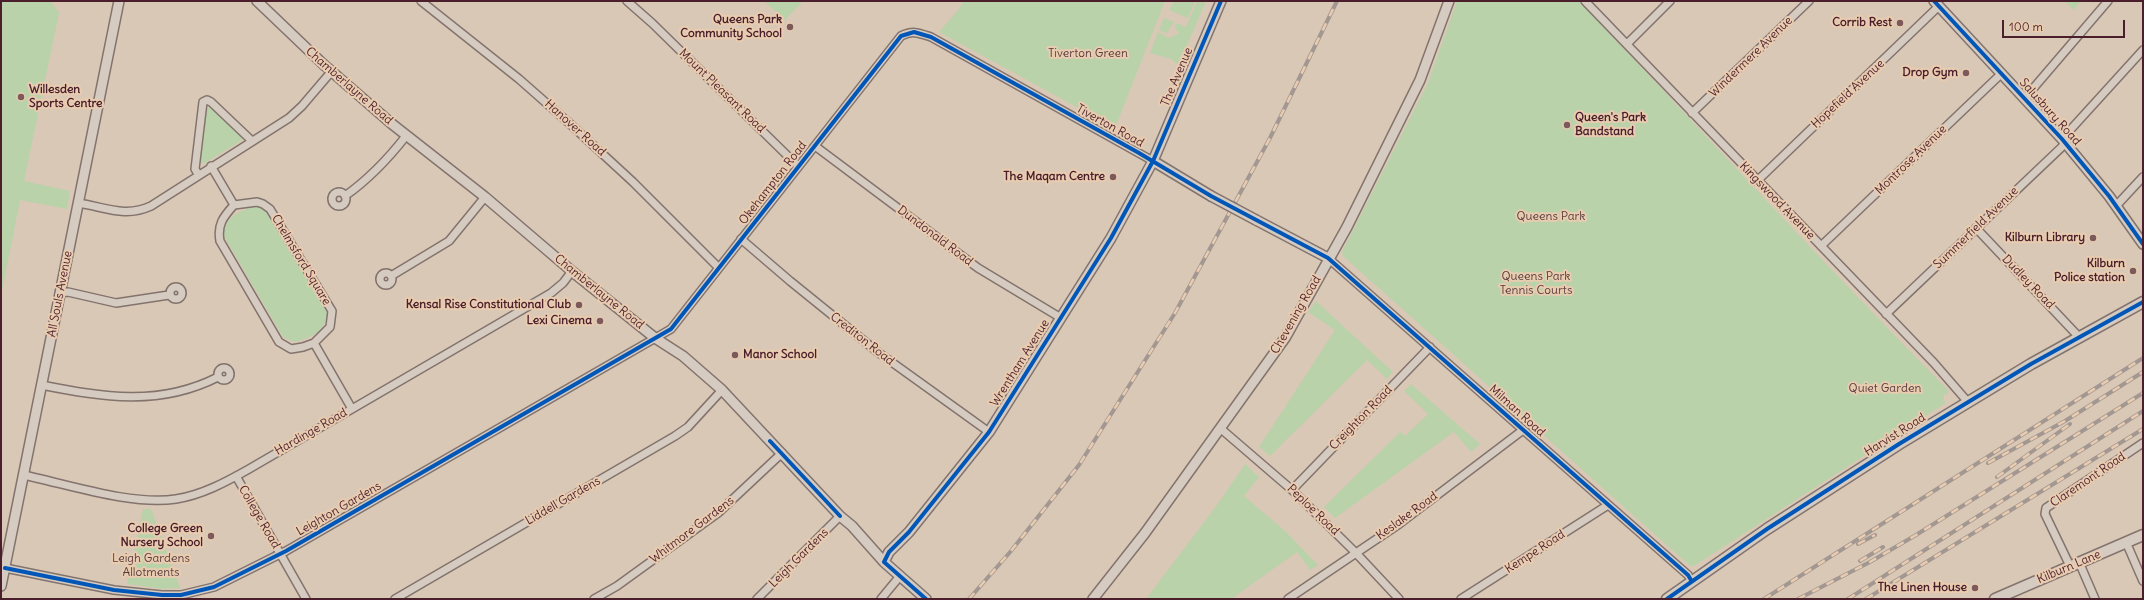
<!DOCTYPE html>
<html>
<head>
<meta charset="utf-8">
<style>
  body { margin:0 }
  #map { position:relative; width:2144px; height:600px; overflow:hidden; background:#d9c8b6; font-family:Delius,sans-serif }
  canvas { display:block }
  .frame { position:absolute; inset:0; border:2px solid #4a1f2b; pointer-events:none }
  .scale { position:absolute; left:2002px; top:20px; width:123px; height:18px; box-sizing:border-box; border:2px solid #4a1f2b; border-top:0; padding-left:5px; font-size:12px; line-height:14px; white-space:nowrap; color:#4a1f2b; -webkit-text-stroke:3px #e9ccb0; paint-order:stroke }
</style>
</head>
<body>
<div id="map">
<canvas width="2144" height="600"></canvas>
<div class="frame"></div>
<div class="scale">100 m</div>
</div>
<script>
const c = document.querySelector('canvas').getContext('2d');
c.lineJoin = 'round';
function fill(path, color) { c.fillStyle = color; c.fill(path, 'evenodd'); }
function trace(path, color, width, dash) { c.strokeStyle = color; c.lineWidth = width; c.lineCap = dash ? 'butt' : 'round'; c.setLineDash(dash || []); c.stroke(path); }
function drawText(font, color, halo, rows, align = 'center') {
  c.font = font + ' Delius,sans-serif'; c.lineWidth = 4; c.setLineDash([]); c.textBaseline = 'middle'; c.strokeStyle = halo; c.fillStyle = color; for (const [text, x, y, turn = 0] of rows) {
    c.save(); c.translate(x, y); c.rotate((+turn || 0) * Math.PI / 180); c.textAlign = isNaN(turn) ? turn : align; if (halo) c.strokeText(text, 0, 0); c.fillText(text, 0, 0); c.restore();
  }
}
fill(new Path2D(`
  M1,1H51L59,13L24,181L70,191L67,209L20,200L1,296Z
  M764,1H803L785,20Z
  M963,1H1165L1115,128L939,32L959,9Z
  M1174,1H1195L1188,18L1169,10Z
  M1197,1H1206L1180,62L1178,65L1171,59L1150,53L1158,32L1169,38L1179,33L1175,28L1176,23L1186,27Z
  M1457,1H1579C1702,131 1823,263 1948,390V395L1944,394L1943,401L1947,402L1694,566L1689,565L1343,256L1342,252L1428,83Z
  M2064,1H2081L2074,10Z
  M1164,18L1174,22L1167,33L1159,30Z
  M209,107L241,136L242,140L205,163L202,164L200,161L205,111Z
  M259,206L267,210L327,313C327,330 310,339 294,342L283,337L222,233C225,217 244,208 259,206Z
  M1316,301L1393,372L1387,379L1367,360L1270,456L1259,447L1335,330L1308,312Z
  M1411,384L1480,444L1471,452L1454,432L1335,518L1324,507L1400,432L1405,436L1428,414L1404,391Z
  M1245,464L1259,477L1244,496L1285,531L1318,565L1310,570L1297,552L1231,599H1146L1217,505Z
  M143,509H151L180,588L163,589L127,584Z`), '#b9d2aa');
const minor = new Path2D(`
  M421,1L519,79L569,123L633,182L718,267
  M627,1L652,23L798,166
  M1585,1L1934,363L1967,401
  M1627,44L1670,1
  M2025,98L2108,1
  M1692,113L1809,1
  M2062,139L2143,50
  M815,146L978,268L1061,318
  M211,166L234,205
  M198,174L195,169L203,102L207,100L211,102L252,141
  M1757,181L1939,6
  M332 199a7 7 0 1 1 14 0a7 7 0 1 1-14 0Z
  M345,196C369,179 388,159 406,136
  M257,202L263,204L270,209L332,311L330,327L314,343L303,347L291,349L279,342L220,241C217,225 223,217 234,205Z
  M78,203C105,207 125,218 151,206L289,118L302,106L331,72
  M2116,206L2143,177
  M1976,228L2079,337
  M741,239L790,281L879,353L989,432
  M1821,246L2001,74
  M1328,258L1688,575L1691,580
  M380 279a6 6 0 1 1 12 0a6 6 0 1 1-12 0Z
  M391,276L449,241L485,197
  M170 293a6 6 0 1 1 12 0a6 6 0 1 1-12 0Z
  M60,293L68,292L116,303L169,295
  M1886,314L2066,143
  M314,343L352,409
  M218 374a6 6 0 1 1 12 0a6 6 0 1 1-12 0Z
  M41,385C103,397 159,407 218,377
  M1220,428L1292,490L1355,552L1399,599
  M23,475C67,484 132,506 176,499C202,495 226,482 249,469L551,293L563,283L572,271
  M236,476L306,599
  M1292,490L1430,347
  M2126,542L2143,581
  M2079,562L2095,599
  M2070,566L2045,514L2046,508L2143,443
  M5,568L114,590L162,595H181L214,587L286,551L671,329L901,36C913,30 919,33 931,37L1153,161
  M395,599L675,436L688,427L722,390
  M594,599L617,586L718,513L782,453
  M757,599L840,516
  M881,599L900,576
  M1288,599L1399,524L1523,430
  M1461,599L1608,505`);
const tertiary = new Path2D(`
  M257,1L323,64L392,124L485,197L574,273L655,338L683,356L722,390L840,516L852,526L884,562L926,599
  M1934,1L2062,139L2109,196L2143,244
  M1153,161L1211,196
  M1256,220L1328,258
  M884,562L889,552L909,532L989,432L1111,238L1153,161L1221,1
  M1,586L119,1
  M1093,599L1145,533L1285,338L1347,227L1420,80L1449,1`);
const secondary = new Path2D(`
  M1667,599L1767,529L1899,444L2031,364L2143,302
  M1995,599L2143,535`);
trace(minor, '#83736d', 10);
trace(tertiary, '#83736d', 12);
trace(secondary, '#83736d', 13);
trace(minor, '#d6cbc1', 7);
trace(tertiary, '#d6cbc1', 9);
trace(secondary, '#d6cbc1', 10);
const rail = new Path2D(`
  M1988,463L2065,421L2143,372
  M1997,477L2070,424
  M1858,544L1875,535
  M1860,561L1883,547
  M969,599L1011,551L1079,465L1175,313L1270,138L1337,1
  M1764,599L2143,358
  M1798,599L1870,562L1916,535L2143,393
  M1848,599L2143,411
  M1866,599L2143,429`);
trace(rail, '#a39791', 4);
trace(rail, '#e9ccb0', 2.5, [8]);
const tertiaryBridge = new Path2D(`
  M1211,196L1256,220`);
trace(tertiaryBridge, '#83736d', 12, []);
trace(tertiaryBridge, '#d6cbc1', 9);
trace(new Path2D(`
  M1934,1L2062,139L2109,196L2143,244
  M770,441L840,516
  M5,568L114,590L162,595H181L214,587L286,551L671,329L901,36L914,32L931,37L1139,153L1211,196L1328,258L1688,575L1691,580
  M926,599L884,562L889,552L909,532L989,432L1111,238L1153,161L1221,1
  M1667,599L1767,529L1899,444L2031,364L2143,302`), '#0057b8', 4);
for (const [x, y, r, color] of [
  [1900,23,4,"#7c5a5c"],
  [790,27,4,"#7c5a5c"],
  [1966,73,4,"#7c5a5c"],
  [21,97,4,"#7c5a5c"],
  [1567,125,4,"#7c5a5c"],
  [1113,177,4,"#7c5a5c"],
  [2093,238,4,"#7c5a5c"],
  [2133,271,4,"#7c5a5c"],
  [579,305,4,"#7c5a5c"],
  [600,321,4,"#7c5a5c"],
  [735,355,4,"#7c5a5c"],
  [211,536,4,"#7c5a5c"],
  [1975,588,4,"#7c5a5c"]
]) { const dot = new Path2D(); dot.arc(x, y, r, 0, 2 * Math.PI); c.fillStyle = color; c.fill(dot); trace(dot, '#e9ccb0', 1.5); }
drawText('bold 12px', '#4a1f2b', '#e9ccb0', [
  ["Queens Park",782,20],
  ["Community School",782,34],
  ["Corrib Rest",1892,23],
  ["Drop Gym",1958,73],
  ["Willesden",29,90,"left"],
  ["Sports Centre",29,104,"left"],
  ["Queen's Park",1575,118,"left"],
  ["Bandstand",1575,132,"left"],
  ["The Maqam Centre",1105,177],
  ["Kilburn Library",2085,238],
  ["Kilburn",2125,264],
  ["Police station",2125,278],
  ["Kensal Rise Constitutional Club",571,305],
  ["Lexi Cinema",592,321],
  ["Manor School",743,355,"left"],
  ["College Green",203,529],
  ["Nursery School",203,543],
  ["The Linen House",1967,588]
], 'right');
drawText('12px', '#573b3d', '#e9ccb0', [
  ["Tiverton Green",1088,54],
  ["Queens Park",1551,217],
  ["Queens Park",1536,277],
  ["Tennis Courts",1536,291],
  ["Quiet Garden",1885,389],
  ["Leigh Gardens",151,559],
  ["Allotments",151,573]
]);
drawText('12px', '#4a1f2b', '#e9ccb0', [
  ["Windermere Avenue",1751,57,-44],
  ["The Avenue",1177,77,-67],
  ["Chamberlayne Road",349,86,41],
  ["Mount Pleasant Road",722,91,44],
  ["Hopefield Avenue",1848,94,-43],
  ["Salusbury Road",2050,112,48],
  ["Tiverton Road",1110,126,29],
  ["Hanover Road",575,128,42],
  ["Montrose Avenue",1911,160,-44],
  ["Okehampton Road",773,183,-52],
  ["Kingswood Avenue",1777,201,46],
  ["Summerfield Avenue",1976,228,-44],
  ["Dundonald Road",935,236,37],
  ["Chelmsford Square",301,260,59],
  ["Dudley Road",2028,282,46],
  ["Chamberlayne Road",599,292,39],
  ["All Souls Avenue",60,294,-79],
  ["Chevening Road",1296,315,-60],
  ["Crediton Road",862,339,38],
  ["Wrentham Avenue",1020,363,-58],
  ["Milman Road",1517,411,42],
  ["Creighton Road",1361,418,-46],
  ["Hardinge Road",311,432,-30],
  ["Harvist Road",1895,435,-32],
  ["Claremont Road",2088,480,-34],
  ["Liddell Gardens",563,501,-30],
  ["Leighton Gardens",339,509,-30],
  ["Peploe Road",1313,510,44],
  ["Keslake Road",1407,516,-36],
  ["College Road",259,517,60],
  ["Whitmore Gardens",692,530,-37],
  ["Kempe Road",1535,552,-33],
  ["Leigh Gardens",799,558,-45],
  ["Kilburn Lane",2069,567,-23]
]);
</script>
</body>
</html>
